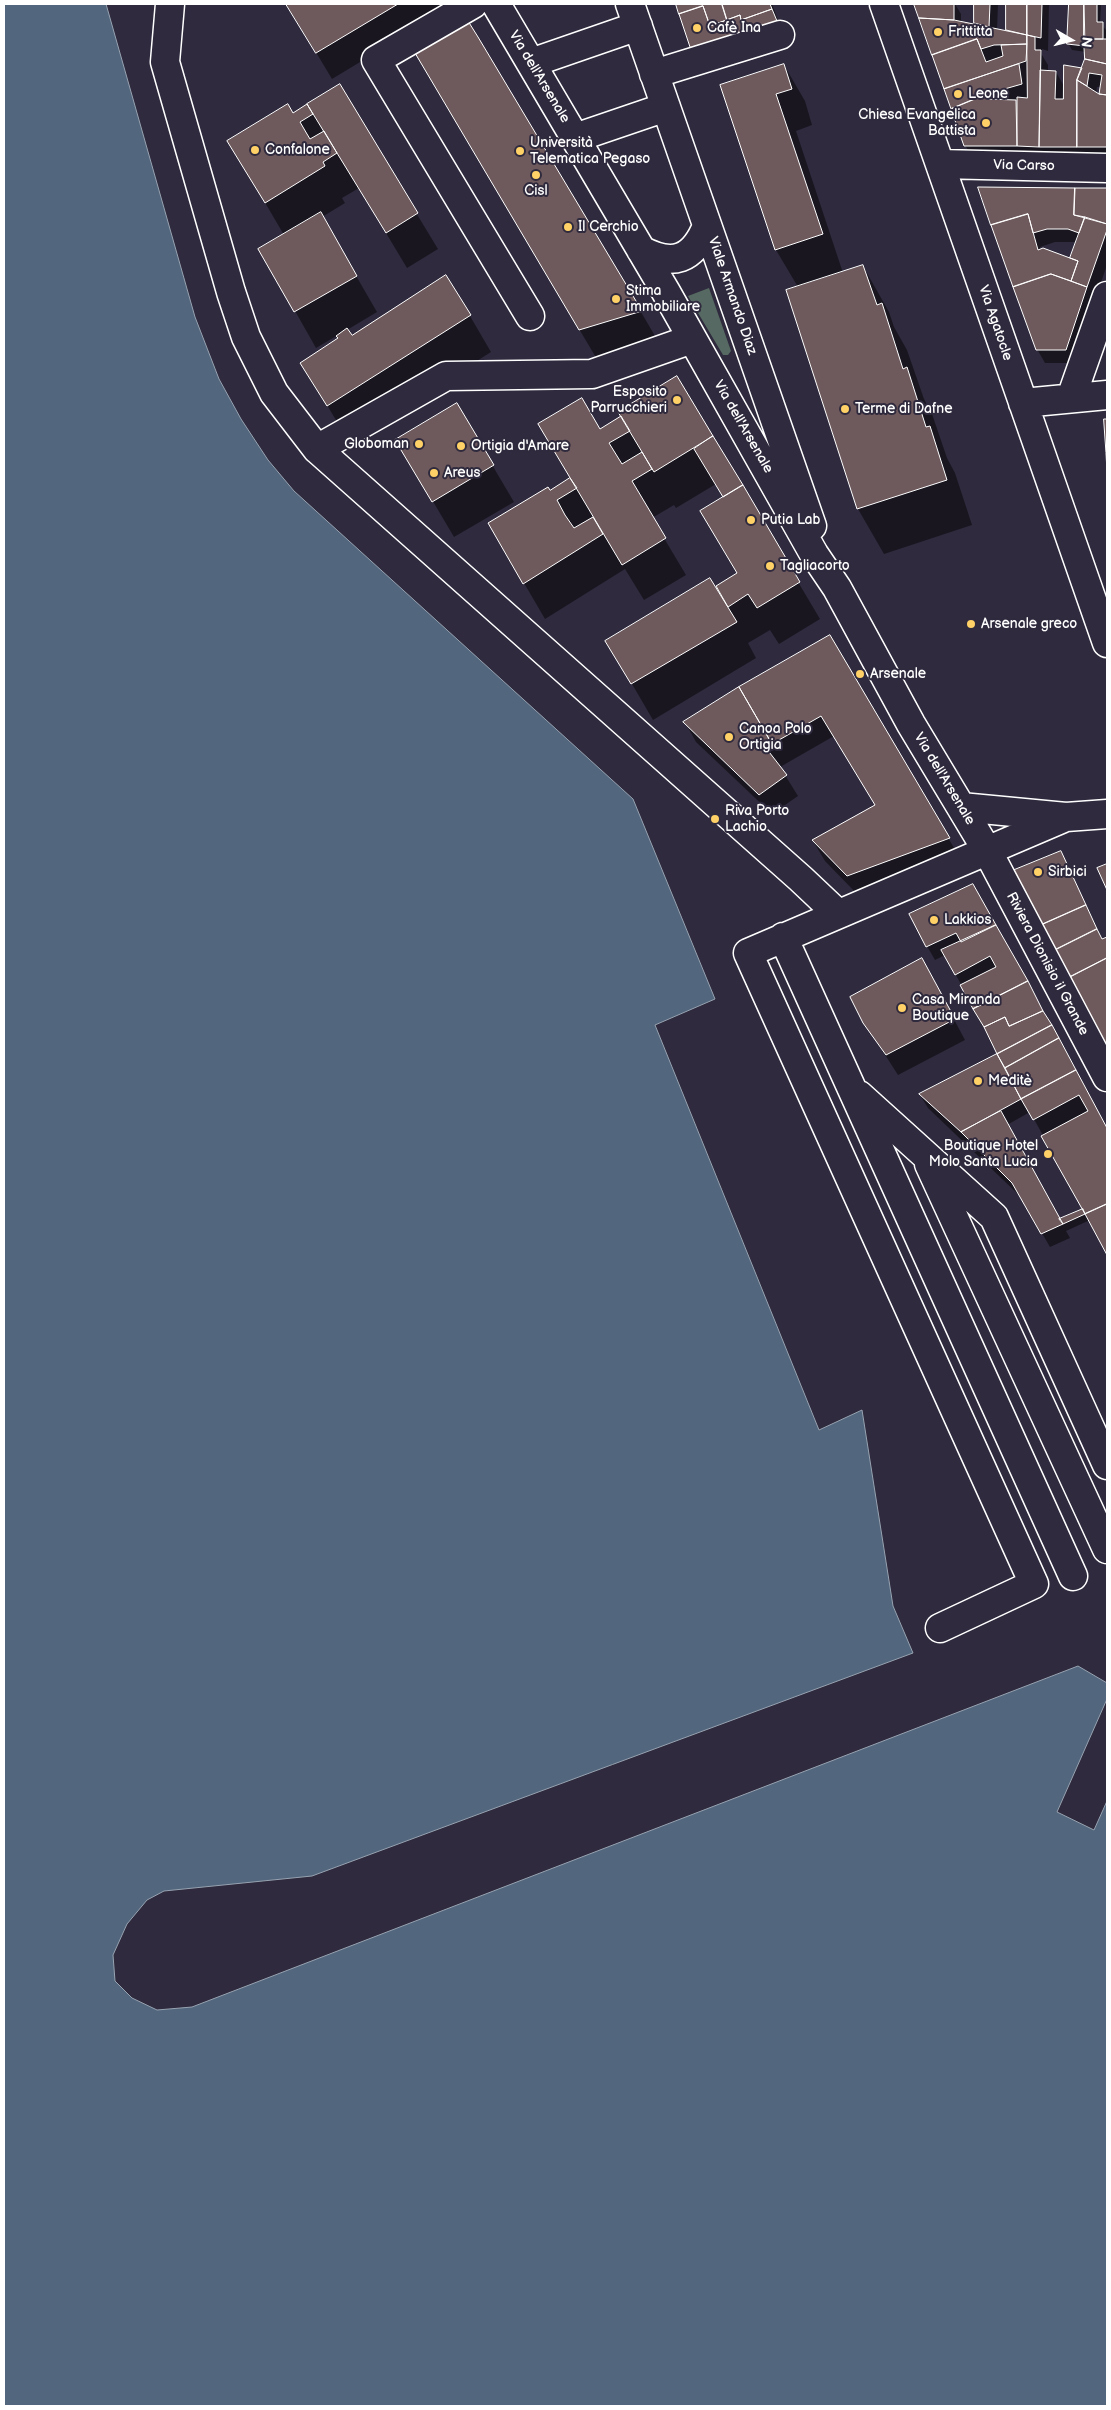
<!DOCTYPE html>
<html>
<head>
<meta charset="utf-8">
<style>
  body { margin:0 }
  #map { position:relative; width:1111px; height:2410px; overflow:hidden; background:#2f2a3d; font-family:"Balsamiq Sans",sans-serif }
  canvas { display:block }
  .frame { position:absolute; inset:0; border:5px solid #fff; pointer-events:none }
  .north { position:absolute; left:1046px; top:15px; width:50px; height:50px; -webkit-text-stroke:4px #2f2a3d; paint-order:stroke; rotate:98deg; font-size:14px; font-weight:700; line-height:20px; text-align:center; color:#fff }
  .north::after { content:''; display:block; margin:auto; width:18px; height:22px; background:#fff; clip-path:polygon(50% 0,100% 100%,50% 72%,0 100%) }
</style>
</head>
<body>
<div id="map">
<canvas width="1111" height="2410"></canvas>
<div class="frame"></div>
<div class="north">N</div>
</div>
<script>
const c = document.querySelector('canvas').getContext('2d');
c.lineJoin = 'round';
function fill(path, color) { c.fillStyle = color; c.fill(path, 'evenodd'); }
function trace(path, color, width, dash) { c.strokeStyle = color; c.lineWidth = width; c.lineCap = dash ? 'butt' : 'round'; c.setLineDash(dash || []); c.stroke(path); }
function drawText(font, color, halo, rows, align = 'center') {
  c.font = font + ' "Balsamiq Sans",sans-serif'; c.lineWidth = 4; c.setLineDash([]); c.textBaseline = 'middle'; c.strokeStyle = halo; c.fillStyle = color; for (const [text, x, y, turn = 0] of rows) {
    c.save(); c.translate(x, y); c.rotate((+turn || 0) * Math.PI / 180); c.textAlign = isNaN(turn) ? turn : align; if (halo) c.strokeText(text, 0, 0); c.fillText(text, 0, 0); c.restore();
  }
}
fill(new Path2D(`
  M709,288L731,351L728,355H723L688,296Z`), '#566962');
const water = new Path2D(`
  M4,4H106L195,317L219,379L241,419L268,460L294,491L633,799L715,999L655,1025L819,1430L862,1410L893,1606L913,1653L312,1876L164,1891L147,1900L127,1924L113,1955L115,1981L132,1998L157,2010L192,2007L1078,1666L1107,1683V1699L1057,1812L1094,1830L1107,1801V2406H4Z`);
fill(water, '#52667d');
trace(water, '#97a3b1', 1);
fill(new Path2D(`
  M287,4H456L332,79Z
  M677,4H772L783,34L692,49Z
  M915,4H955L961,14V22L975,25L976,4H998L997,30L1007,32V4H1049L1048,51L1042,49V55L1048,65V72H1056L1065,88L1082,69L1086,59V52L1072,50L1068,43L1070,4H1101L1100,23L1106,30L1107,40V161L981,172L965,145ZM1097,87H1101L1100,96L1096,93Z
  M467,23L641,312L662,348L601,366L437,89Z
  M784,65L805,101L812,125L796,131L843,273L863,266L889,312L894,327L907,350L924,399L932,414L947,458L955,473L972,525L884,554L858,509L787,291L798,287L776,250L722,86Z
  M339,86L438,249L407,268L359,188L342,198L345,203L322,217L377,312L347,330L351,337L470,316L491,352L349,442L302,363L340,339L338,335L316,348L260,249L284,235L250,177L293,114Z
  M979,188L1107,190V265L1073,363H1045L1037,349ZM1055,242H1077L1070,259L1041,251L1040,247Z
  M677,378L820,619L779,644L770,630L748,643L756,658L653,720L607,641L715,588L738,574L727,502L716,484L676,508L674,505L652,518L686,575L644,600L625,569L545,619L489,523L571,479L600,430Z
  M456,404L514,502L454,537L418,476Z
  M829,637L960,858L859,896L825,861L813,841L877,806L834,736L780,767L798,796L772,814L696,742L685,722Z
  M1060,853L1103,940L1107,938V1045L1014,871Z
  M973,885L1107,1129V1253L1090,1220L1066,1231L1070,1238L1050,1247L1021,1197L928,1108L920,1095L999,1054L945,955L935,960L927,946ZM1030,1112L1084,1209L1060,1220L1007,1125Z
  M933,980L965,1040L898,1075L864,1022Z`), '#0007');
const building = new Path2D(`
  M286,4H398L316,53Z
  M676,4H722L727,20L710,26L703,6L679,14Z
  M722,4H770L772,9L741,20L740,15L727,20Z
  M914,4H954V20L919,18Z
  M974,4H990L989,27L974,23Z
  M1006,4H1027V35L1006,30Z
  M1027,4H1042L1041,38L1027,35Z
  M1069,4H1084L1085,46L1067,44Z
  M1084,4H1097V22H1103V39H1084Z
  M703,6L710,26L740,15L741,20L772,9L777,21L691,50L679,14Z
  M919,18L954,20L1027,35V44L994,45L981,49L977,39L932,55Z
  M468,21L478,37L642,311L579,330L415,53Z
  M1027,35L1035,37V50H1041L1039,147L1017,146V97L1027,98Z
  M977,39L986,62L1003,56L1001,45L1027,44L1026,61L944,89L932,55Z
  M1084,39H1107V64L1085,59Z
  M1085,59L1107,64V95L1099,94L1102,75L1089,73L1087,86L1077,80Z
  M784,64L792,89L776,94L823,234L775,250L720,85Z
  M1019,64L1022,84L987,94L951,109L944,89Z
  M1064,65L1082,68L1077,80V147H1039L1040,70L1056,71L1055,99H1063Z
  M1077,80L1099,94L1107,95V147H1077Z
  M340,84L418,213L386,233L307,104Z
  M987,94V99L1016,100L1017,146H964L951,109Z
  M288,104L293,113L307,104L313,114L300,122L307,134L310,139L324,131L337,153L323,162L325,166L265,203L227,141Z
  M978,187L1075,188L1074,215L1085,217L1079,233L1068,229H1047L1033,233L1028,214L991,225Z
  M1075,188H1107V224L1074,215Z
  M321,212L357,276L294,312L258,249Z
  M1028,214L1038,250L1043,248L1078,261L1071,281L1051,274L1013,287L991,225Z
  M1085,217L1107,224V230L1087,287L1071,281L1078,261L1070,258Z
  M863,265L877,305L882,303L903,369L907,367L926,427L930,426L947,480L857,509L786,290Z
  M1051,274L1087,287L1066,350H1036L1013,287Z
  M446,275L471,315L327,406L300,363L338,338L336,336L347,328L352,335Z
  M677,376L713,436L654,472L618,412Z
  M582,398L600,429L621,416L630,431L609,443L622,464L642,452L652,469L632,481L666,538L622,565L538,424Z
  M457,403L494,465L432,502L395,440Z
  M1104,419H1107V472L1106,453Z
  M713,436L743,485L723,497L694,449Z
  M570,478L577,488L557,500L565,515L574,528L593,517L603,534L523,584L488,523L548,487L550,490Z
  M743,485L800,582L757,608L748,594L728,607L716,586L737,573L700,511Z
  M710,578L737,622L631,684L605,641Z
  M830,635L950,838L847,876L812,840L875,805L821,716L772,744L739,687Z
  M739,687L772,744L766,748L787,775L759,795L683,722Z
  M1061,851L1086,905L1041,925L1012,871Z
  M1107,864V890L1097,868Z
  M973,884L996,925L961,942L956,933L926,947L909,914Z
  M1086,905L1097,929L1055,950L1041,925Z
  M996,925L1028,981L973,1009L960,985L996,967L990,956L955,975L941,950Z
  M1097,929L1102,939L1107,937V958L1070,977L1055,950Z
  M922,958L955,1019L886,1055L863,1023L850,997Z
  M1107,958V1047L1070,977Z
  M1028,981L1043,1011L1009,1026L1005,1017L984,1027L973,1009Z
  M1043,1011L1052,1025L997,1054L984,1027L1005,1017L1009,1026Z
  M1052,1025L1059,1038L1005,1068L997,1054Z
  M1059,1038L1076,1070L1021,1099L1005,1068Z
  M997,1054L1021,1099L961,1132L919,1094Z
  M1076,1070L1107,1128V1204L1085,1214L1041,1136L1088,1111L1079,1095L1033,1120L1021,1099Z
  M1001,1111L1063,1224L1041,1234L1012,1183L961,1132Z
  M1107,1204V1255L1085,1214Z
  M1083,1209L1085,1214L1063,1224L1059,1219Z`);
fill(building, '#6e595c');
trace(building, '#fff', 1);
const minor = new Path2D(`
  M170,4L165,62L231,292L246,337L274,393L317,449L801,879L837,913
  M473,4L376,60L530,316
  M496,4L666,292L814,554L837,588L911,724L988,852L1107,1077
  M630,4L812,526
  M884,4L1107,643
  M531,63L638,26
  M654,74L780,35
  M575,138L666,107
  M940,164L1107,168
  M641,250C673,267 693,260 707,226
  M1071,398L1107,296
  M1023,403L1107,395
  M317,449L446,376L592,374L692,339
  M961,807L1066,817L1107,814
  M783,937L1073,1576
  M859,1095L994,1217L1107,1465
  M929,1164L1107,1549
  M940,1628L1034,1584L748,953L1066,817`);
trace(minor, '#fff', 31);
trace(minor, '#2f2a3d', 28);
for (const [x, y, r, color] of [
  [697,28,5,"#ffd166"],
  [938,32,5,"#ffd166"],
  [958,94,5,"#ffd166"],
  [986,123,5,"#ffd166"],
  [255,150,5,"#ffd166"],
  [520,151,5,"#ffd166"],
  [536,175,5,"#ffd166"],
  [568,227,5,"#ffd166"],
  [616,299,5,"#ffd166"],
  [677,400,5,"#ffd166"],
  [845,409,5,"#ffd166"],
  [419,444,5,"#ffd166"],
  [461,446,5,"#ffd166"],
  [434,473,5,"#ffd166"],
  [751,520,5,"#ffd166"],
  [770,566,5,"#ffd166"],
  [971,624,5,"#ffd166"],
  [860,674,5,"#ffd166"],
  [729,737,5,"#ffd166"],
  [715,819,5,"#ffd166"],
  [1038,872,5,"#ffd166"],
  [934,920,5,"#ffd166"],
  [902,1008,5,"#ffd166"],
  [978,1081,5,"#ffd166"],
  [1048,1154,5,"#ffd166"]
]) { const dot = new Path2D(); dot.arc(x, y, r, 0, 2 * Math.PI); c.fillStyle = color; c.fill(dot); trace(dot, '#2f2a3d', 2); }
drawText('14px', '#fff', '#2f2a3d', [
  ["Cafè Ina",707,28],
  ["Frittitta",948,32],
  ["Leone",968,94],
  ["Chiesa Evangelica",976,115,"right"],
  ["Battista",976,131,"right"],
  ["Università",530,143],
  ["Telematica Pegaso",530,159],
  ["Confalone",265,150],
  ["Cisl",536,191,"center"],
  ["Il Cerchio",578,227],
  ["Stima",626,291],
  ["Immobiliare",626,307],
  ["Esposito",667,392,"right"],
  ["Parrucchieri",667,408,"right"],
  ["Terme di Dafne",855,409],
  ["Globoman",409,444,"right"],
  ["Ortigia d'Amare",471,446],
  ["Areus",444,473],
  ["Putia Lab",761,520],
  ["Tagliacorto",780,566],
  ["Arsenale greco",981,624],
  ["Arsenale",870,674],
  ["Canoa Polo",739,729],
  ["Ortigia",739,745],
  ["Riva Porto",725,811],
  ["Lachio",725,827],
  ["Sirbici",1048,872],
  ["Lakkios",944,920],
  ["Casa Miranda",912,1000],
  ["Boutique",912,1016],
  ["Meditè",988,1081],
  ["Boutique Hotel",1038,1146,"right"],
  ["Molo Santa Lucia",1038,1162,"right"]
], 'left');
drawText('14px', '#fff', '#2f2a3d', [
  ["Via dell'Arsenale",539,77,59],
  ["Via Carso",1024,166,1],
  ["Viale Armando Diaz",732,296,71],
  ["Via Agatocle",995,323,71],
  ["Via dell'Arsenale",743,427,60],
  ["Via dell'Arsenale",944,779,59],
  ["Riviera Dionisio il Grande",1047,964,62]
]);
</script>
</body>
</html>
